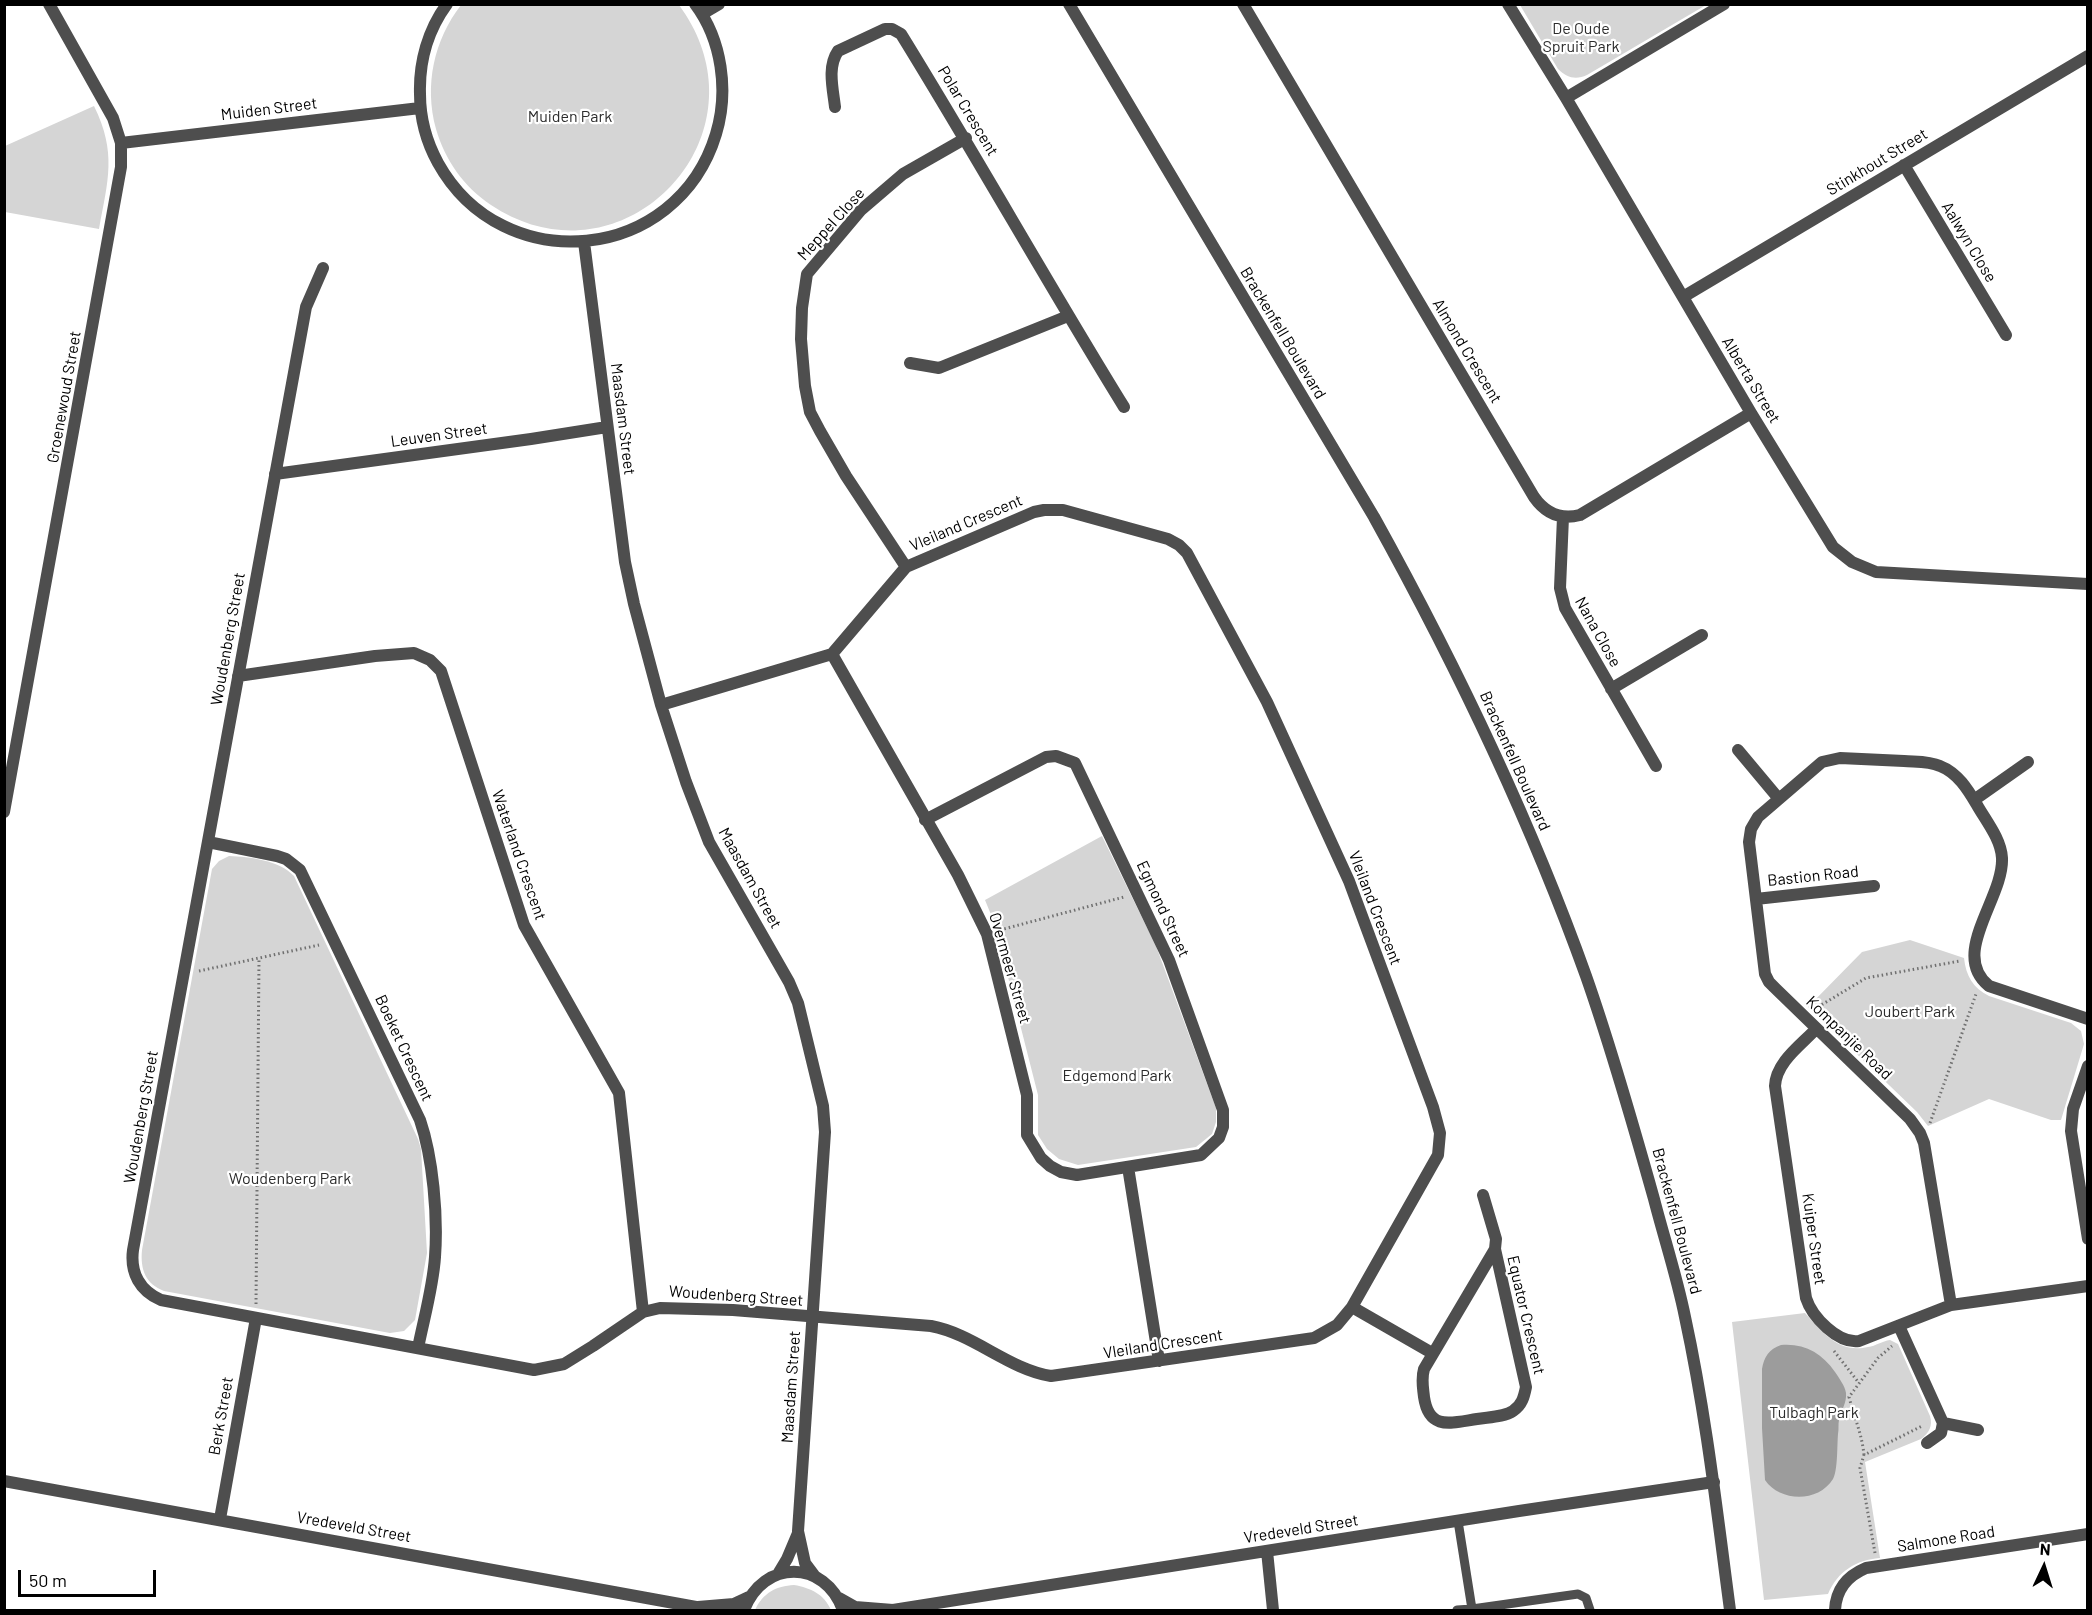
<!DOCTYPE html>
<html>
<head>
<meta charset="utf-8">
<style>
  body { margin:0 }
  #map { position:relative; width:2092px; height:1615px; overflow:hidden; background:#fff; font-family:Barlow,sans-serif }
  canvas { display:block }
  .frame { position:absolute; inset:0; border:6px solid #000; pointer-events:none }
  .north { position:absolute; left:2014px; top:1537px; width:60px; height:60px; -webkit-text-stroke:4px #fff; paint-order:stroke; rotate:4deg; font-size:16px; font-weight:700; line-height:24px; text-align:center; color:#000 }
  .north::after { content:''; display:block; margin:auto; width:21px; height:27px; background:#000; clip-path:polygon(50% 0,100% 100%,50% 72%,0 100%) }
  .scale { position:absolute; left:18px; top:1570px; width:138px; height:27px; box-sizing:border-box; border:3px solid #000; border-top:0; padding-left:8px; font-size:18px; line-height:21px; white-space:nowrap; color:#000; -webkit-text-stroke:4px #fff; paint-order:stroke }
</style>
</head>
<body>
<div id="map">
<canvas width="2092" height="1615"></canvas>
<div class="frame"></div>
<div class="north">N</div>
<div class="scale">50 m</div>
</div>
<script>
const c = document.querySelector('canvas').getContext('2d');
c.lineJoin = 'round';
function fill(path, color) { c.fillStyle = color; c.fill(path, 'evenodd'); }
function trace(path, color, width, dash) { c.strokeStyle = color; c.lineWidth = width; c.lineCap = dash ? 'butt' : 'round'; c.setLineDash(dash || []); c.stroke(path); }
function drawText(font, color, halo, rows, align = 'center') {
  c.font = font + ' Barlow,sans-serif'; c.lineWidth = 4.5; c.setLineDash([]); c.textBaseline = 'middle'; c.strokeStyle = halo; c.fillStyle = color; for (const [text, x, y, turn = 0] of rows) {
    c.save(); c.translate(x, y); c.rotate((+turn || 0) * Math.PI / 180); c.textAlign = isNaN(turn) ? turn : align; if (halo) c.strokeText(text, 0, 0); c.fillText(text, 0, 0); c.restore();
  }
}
fill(new Path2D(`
  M461,5H679C775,135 623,293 491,205C464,187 445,160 436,129C424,85 434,40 461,5Z
  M1520,5H1706L1587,75C1576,80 1567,78 1558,69Z
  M94,106C117,153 108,180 99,229L5,212V146Z
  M1102,836L1156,946L1216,1108V1122L1212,1134L1196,1147L1078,1165L1059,1159L1047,1149L1038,1135V1095L994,922L985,900Z
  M229,856C250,857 279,860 294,876L418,1139L421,1149L427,1253L415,1320L404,1331L390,1333L164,1291C146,1284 140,1270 142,1250L212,869L219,861Z
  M1910,940L1964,958C1966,976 1973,988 1989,996L2071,1023L2081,1031L2084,1044L2061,1120H2051L1989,1099L1928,1126L1917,1112L1808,1007L1862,952Z
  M1805,1313C1822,1332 1839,1354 1868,1347C1876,1346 1882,1341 1890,1340L1898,1344L1930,1416C1933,1426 1929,1433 1921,1439L1865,1462L1880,1558C1856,1560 1838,1571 1828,1594L1764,1600L1732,1322Z
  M794,1585C811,1588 824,1594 831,1610H755C763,1593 776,1586 794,1585Z`), '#d5d5d5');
fill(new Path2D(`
  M1781,1345C1804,1343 1822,1353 1835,1372C1839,1378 1845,1386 1846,1393C1847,1403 1841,1410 1839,1420C1838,1424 1839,1429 1838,1434C1837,1445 1838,1470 1833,1479C1818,1503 1780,1502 1765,1480L1762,1428V1369C1764,1357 1769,1349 1781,1345Z`), '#9c9c9c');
trace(new Path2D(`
  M1000,930L1124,897
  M199,971L319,945
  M1818,1007L1866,978L1960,961
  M1930,1123L1976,994
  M256,1304L259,958
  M1834,1351L1859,1383
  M1864,1455C1862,1434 1854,1417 1849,1397L1878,1358L1892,1346
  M1875,1553L1860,1468L1864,1455L1922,1426`), '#707070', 3, [1.5, 3]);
trace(new Path2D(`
  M1458,1521L1472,1609L1578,1594L1586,1598L1590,1610
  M1457,1610L1472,1609`), '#4e4e4e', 9);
trace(new Path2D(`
  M447,4C428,30 419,62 420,94C420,118 426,141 438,163C503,280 677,263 716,134C729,91 722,40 695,4
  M1243,4L1534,497C1546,514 1561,520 1580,515L1751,413
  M1508,4L1566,98L1751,413L1833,547L1852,562L1876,572L2088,584
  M702,14L719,4
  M1566,98L1724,4
  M835,107C833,89 827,67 838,51L885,29H892L901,34C977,157 1048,284 1124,407
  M121,143L420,108
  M1904,165L2006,335
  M584,242L625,562L634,604L661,705L686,782L709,842L789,982L798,1003L823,1106L825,1132L798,1531L805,1563L814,1575
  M323,268L306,307L133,1250C130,1273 140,1291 161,1300L534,1370L564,1364L593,1346L643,1312L660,1308L733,1310L931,1326C974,1334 1008,1369 1051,1376L1314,1338L1337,1325L1352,1307L1438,1155L1440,1133L1433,1107L1349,881L1267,702L1187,553L1179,545L1168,539L1063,510H1044L1034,512L906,567L832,654L661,705
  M1683,297L2088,56
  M910,363L939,368L1068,316
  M275,474L531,439L607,427
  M1563,517L1560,588L1565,608L1656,766
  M906,567L846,476L820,431L810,412L805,386L801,339L802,308L807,274L861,210L903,174L966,138
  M832,654L958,875L987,934L1027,1095V1135L1041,1158L1050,1166L1061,1172L1077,1175L1201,1155L1219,1138L1223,1127V1110L1169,960L1075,763L1056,756L1046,757L925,820
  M238,676L375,656L414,653L430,660L441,671L524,925L619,1093L643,1312
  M1611,689L1702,635
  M1738,750L1779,799
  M1974,800L2028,762
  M4,812L121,167V143L113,118L49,4
  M208,842L277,856L286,859L300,870L420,1120C433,1158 438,1216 435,1257C433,1287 424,1318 418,1348
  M1756,899L1874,886
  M1816,1029C1801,1045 1776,1062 1775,1086L1806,1298C1812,1317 1838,1344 1859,1341L1951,1305L2088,1286
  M2088,1066L2073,1109L2071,1131L2088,1239
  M1128,1167L1159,1361
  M1483,1195L1496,1239L1495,1249L1526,1387C1524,1397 1522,1405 1513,1411C1504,1417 1489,1417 1477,1419C1451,1423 1429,1431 1424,1397C1423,1387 1421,1379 1424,1369L1495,1249
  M1951,1305L1924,1143L1920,1133L1910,1119L1776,989L1769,982L1765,974L1749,842L1751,829L1758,817L1822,762L1840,758C1862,759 1883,760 1904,761C1916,762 1929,761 1940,766C1958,773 1968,790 1977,805C1986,821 2001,839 2002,858C2004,898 1949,954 1989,986L2088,1019
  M1352,1307L1432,1353
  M1899,1326L1943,1423L1978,1430
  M1927,1443L1941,1433L1943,1423
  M4,1481L696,1607L705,1610
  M220,1519L256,1318
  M1267,1551L1273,1610
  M778,1574L787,1559L798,1533
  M839,1598L855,1607L893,1610L1519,1511L1714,1482
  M698,1607L734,1604L749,1597
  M744,1610C763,1559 825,1559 843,1610
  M1835,1610C1836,1589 1847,1576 1866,1568L2088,1534`), '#4e4e4e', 12);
trace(new Path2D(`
  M1069,4L1374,517C1456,665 1529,817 1586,976C1612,1050 1633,1124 1654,1199C1664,1238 1677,1277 1685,1317C1706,1414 1717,1512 1730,1610`), '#4e4e4e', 12);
drawText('16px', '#2c2c2c', '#fff', [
  ["De Oude",1581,29],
  ["Spruit Park",1581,47],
  ["Muiden Park",570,117],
  ["Joubert Park",1910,1012],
  ["Edgemond Park",1117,1076],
  ["Woudenberg Park",290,1179],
  ["Tulbagh Park",1814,1413]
]);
drawText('16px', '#000', '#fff', [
  ["Muiden Street",269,109,-7],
  ["Polar Crescent",968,111,59],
  ["Stinkhout Street",1877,162,-31],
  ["Meppel Close",831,224,-48],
  ["Aalwyn Close",1969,242,59],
  ["Brackenfell Boulevard",1283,333,59],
  ["Almond Crescent",1467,351,59],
  ["Alberta Street",1751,380,59],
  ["Groenewoud Street",64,397,-80],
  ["Maasdam Street",623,419,83],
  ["Leuven Street",439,435,-8],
  ["Vleiland Crescent",966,523,-23],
  ["Nana Close",1598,632,61],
  ["Woudenberg Street",228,639,-80],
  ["Brackenfell Boulevard",1515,761,66],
  ["Waterland Crescent",519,855,71],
  ["Bastion Road",1813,876,-6],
  ["Maasdam Street",750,878,61],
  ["Vleiland Crescent",1375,908,69],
  ["Egmond Street",1163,909,65],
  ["Overmeer Street",1010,968,74],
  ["Kompanjie Road",1849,1038,44],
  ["Boeket Crescent",404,1048,65],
  ["Woudenberg Street",141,1117,-80],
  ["Brackenfell Boulevard",1677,1221,75],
  ["Kuiper Street",1814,1239,82],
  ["Woudenberg Street",736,1296,4],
  ["Equator Crescent",1526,1315,77],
  ["Vleiland Crescent",1163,1344,-9],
  ["Maasdam Street",791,1387,-86],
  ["Berk Street",221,1416,-80],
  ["Vredeveld Street",354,1527,10],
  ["Vredeveld Street",1301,1529,-9],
  ["Salmone Road",1946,1539,-9]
]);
</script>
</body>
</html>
